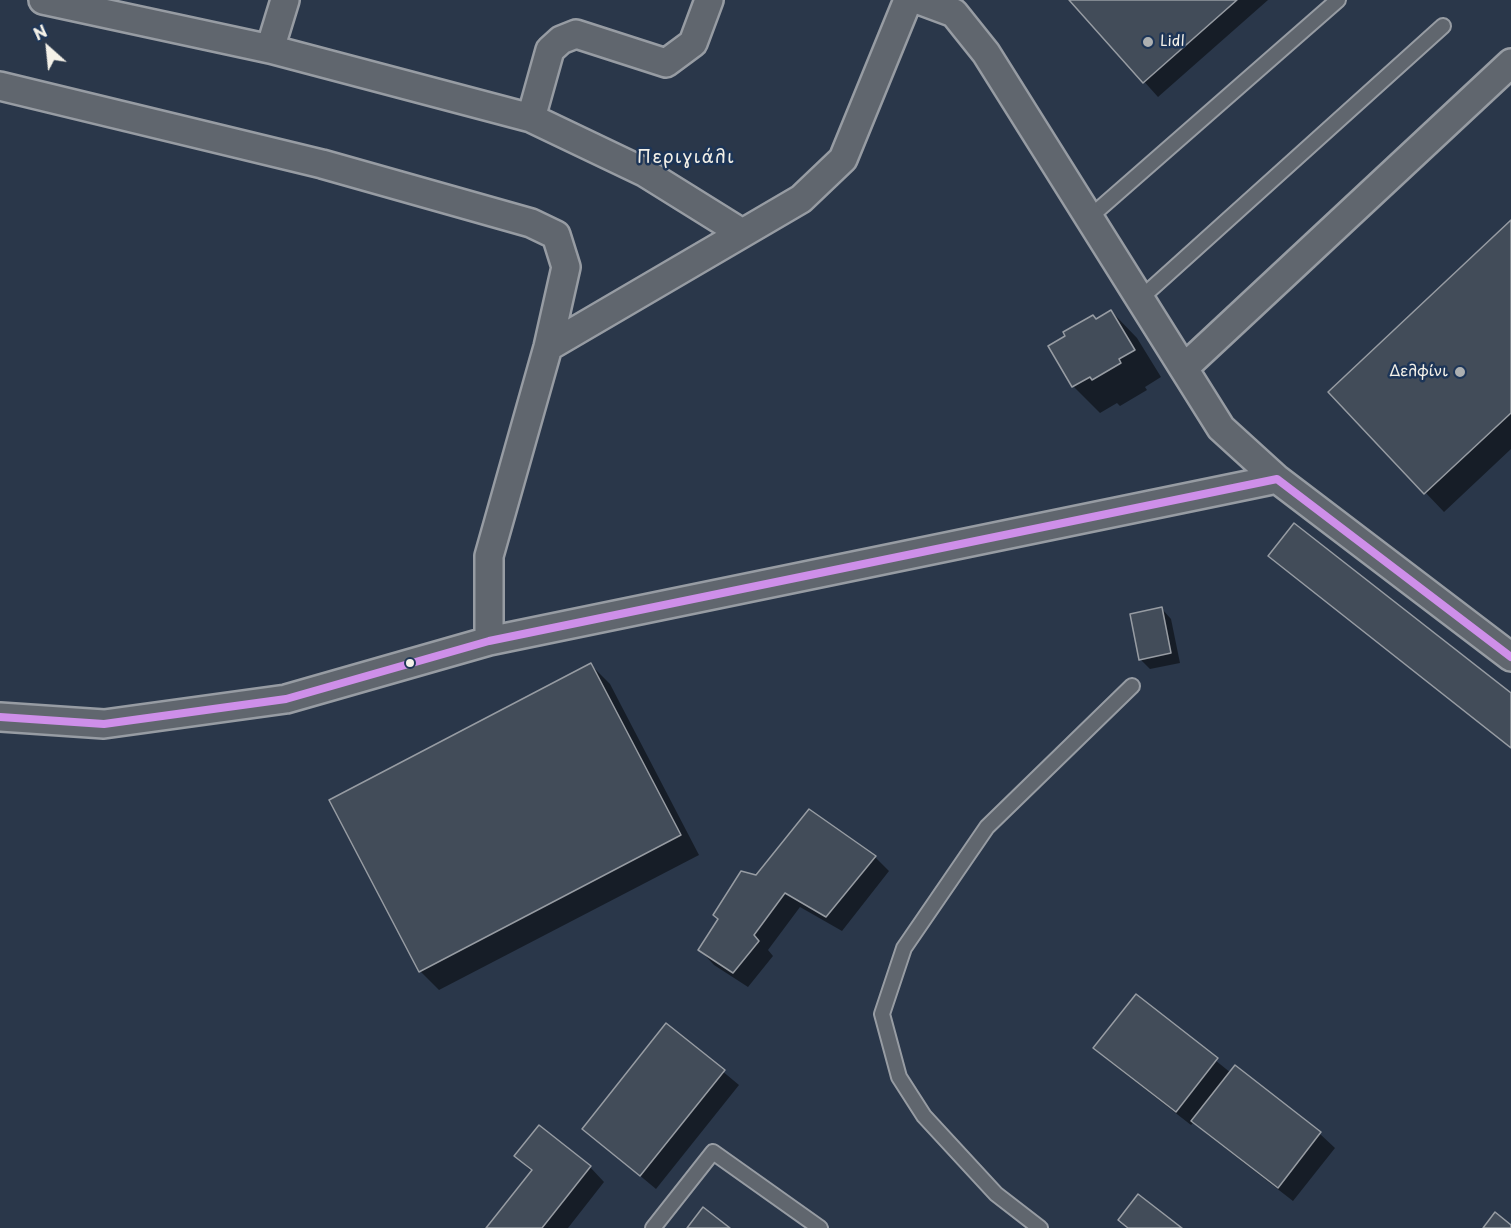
<!DOCTYPE html>
<html>
<head>
<meta charset="utf-8">
<style>
  body { margin:0 }
  #map { position:relative; width:1511px; height:1228px; overflow:hidden; background:#2a374a; font-family:"Playpen Sans",sans-serif }
  canvas { display:block }
  .north { position:absolute; left:18px; top:18px; width:60px; height:60px; -webkit-text-stroke:4px #1d3557; paint-order:stroke; rotate:333deg; font-size:16px; font-weight:700; line-height:24px; text-align:center; color:#f4f1e8 }
  .north::after { content:''; display:block; margin:auto; width:21px; height:27px; background:#f4f1e8; clip-path:polygon(50% 0,100% 100%,50% 72%,0 100%) }
</style>
</head>
<body>
<div id="map">
<canvas width="1511" height="1228"></canvas>
<div class="north">N</div>
</div>
<script>
const c = document.querySelector('canvas').getContext('2d');
c.lineJoin = 'round';
function fill(path, color) { c.fillStyle = color; c.fill(path, 'evenodd'); }
function trace(path, color, width, dash) { c.strokeStyle = color; c.lineWidth = width; c.lineCap = dash ? 'butt' : 'round'; c.setLineDash(dash || []); c.stroke(path); }
function drawText(font, color, halo, rows, align = 'center') {
  c.font = font + ' "Playpen Sans",sans-serif'; c.lineWidth = 5; c.setLineDash([]); c.textBaseline = 'middle'; c.strokeStyle = halo; c.fillStyle = color; for (const [text, x, y, turn = 0] of rows) {
    c.save(); c.translate(x, y); c.rotate((+turn || 0) * Math.PI / 180); c.textAlign = isNaN(turn) ? turn : align; if (halo) c.strokeText(text, 0, 0); c.fillText(text, 0, 0); c.restore();
  }
}
fill(new Path2D(`
  M1071,0H1268L1158,97Z
  M1511,222V449L1444,512L1330,392Z
  M1111,311L1137,338L1161,377L1145,387L1147,390L1120,406L1117,403L1100,413L1073,386L1096,320Z
  M1162,609L1171,619L1180,663L1150,669L1140,659Z
  M591,665L610,684L699,855L439,990L420,971Z
  M875,857L889,871L842,931L800,907L768,950L773,956L748,987L714,965L700,950L757,876Z
  M1136,996L1231,1073L1235,1067L1320,1134L1335,1148L1293,1201L1208,1135L1194,1122L1191,1125L1110,1062L1095,1048Z
  M667,1025L739,1085L656,1189L584,1129Z
  M516,1156L590,1167L604,1182L568,1228H488L532,1172Z`), '#0007');
const building = new Path2D(`
  M1069,0H1237L1143,83Z
  M1511,220V413L1424,494L1328,392Z
  M1111,310L1135,350L1119,359L1121,363L1092,380L1090,377L1072,387L1048,346L1065,336L1063,332L1093,315L1096,319Z
  M1294,523L1511,693V748L1268,556Z
  M1162,607L1171,653L1139,660L1130,614Z
  M591,663L681,835L419,972L329,800Z
  M809,809L876,856L826,917L785,893L754,935L759,941L733,973L698,950L718,919L713,915L741,871L756,875Z
  M1136,994L1218,1058L1176,1112L1093,1048Z
  M666,1023L725,1070L640,1176L582,1129Z
  M1235,1065L1321,1132L1278,1188L1191,1121Z
  M539,1125L591,1166L542,1228H486L532,1170L514,1156Z
  M1138,1194L1182,1228H1128L1118,1220Z
  M703,1207L730,1228H687Z
  M1495,1212L1511,1225V1228H1483Z`);
fill(building, '#424c59');
trace(building, '#979ca3', 1.5);
const service = new Path2D(`
  M1090,217L1338,0
  M1141,298L1443,26
  M653,1228L713,1152L820,1228
  M1040,1228L996,1194L924,1116L899,1077L882,1014L904,948L987,827L1132,686`);
const minor = new Path2D(`
  M43,0L270,49L531,118L644,172L742,233
  M919,0L954,13L986,53L1221,428L1277,479
  M270,49L285,0
  M0,86L322,164L531,223L556,235L566,267L548,347L489,556V641
  M531,118L550,50L561,40L576,34L666,63L693,43L709,0
  M548,347L801,199L843,159L908,0
  M1184,368L1511,63
  M0,717L104,724L286,699L489,641L1277,479L1511,657`);
trace(service, '#979ca3', 18);
trace(minor, '#979ca3', 32);
trace(service, '#60666e', 14);
trace(minor, '#60666e', 27);
trace(new Path2D(`
  M0,717L104,724L286,699L489,641L1277,479L1511,657`), '#ce8fe9', 8);
for (const [x, y, r, color] of [
  [1148,42,6,"#adb0b1"],
  [1460,372,6,"#adb0b1"],
  [410,663,5,"#f4f1e8"]
]) { const dot = new Path2D(); dot.arc(x, y, r, 0, 2 * Math.PI); c.fillStyle = color; c.fill(dot); trace(dot, '#1d3557', 2); }
drawText('15px', '#f4f1e8', '#1d3557', [
  ["Lidl",1160,42],
  ["Δελφίνι",1448,372,"right"]
], 'left');
c.letterSpacing = '1.5px';
drawText('18px', '#f4f1e8', '#1d3557', [
  ["Περιγιάλι",686,158]
]);
c.letterSpacing = '0px';
</script>
</body>
</html>
